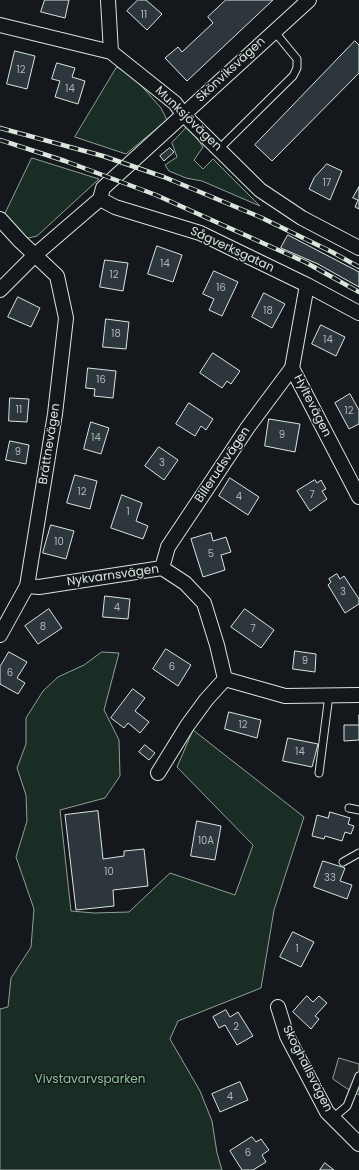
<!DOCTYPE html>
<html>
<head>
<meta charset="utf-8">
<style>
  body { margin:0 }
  canvas { display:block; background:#14181c }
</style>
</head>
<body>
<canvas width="359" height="1170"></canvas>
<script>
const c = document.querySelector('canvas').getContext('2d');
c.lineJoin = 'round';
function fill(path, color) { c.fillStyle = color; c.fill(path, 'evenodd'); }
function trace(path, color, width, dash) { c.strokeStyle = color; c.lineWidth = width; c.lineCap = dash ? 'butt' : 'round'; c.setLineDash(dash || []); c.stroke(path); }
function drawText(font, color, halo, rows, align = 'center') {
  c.font = font + ' Poppins,sans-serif'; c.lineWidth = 3; c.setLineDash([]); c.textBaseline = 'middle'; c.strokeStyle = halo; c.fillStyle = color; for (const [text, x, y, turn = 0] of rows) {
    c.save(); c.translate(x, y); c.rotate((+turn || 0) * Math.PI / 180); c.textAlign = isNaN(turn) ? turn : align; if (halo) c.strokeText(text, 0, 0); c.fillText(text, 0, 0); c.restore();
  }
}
const green = new Path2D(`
  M117,67L131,74L161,108L167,120L126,154L75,137Z
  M187,127L191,130L203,147L194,160L203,169L213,159L260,206L202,181L186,178L169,171L165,165L177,157L172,143Z
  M32,158L99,179L37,236L28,238L17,235L5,214Z
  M102,652L119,653L104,710L119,740L120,776L105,798L60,810L71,911L94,913L129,912L170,873L235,895L253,845L177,767L193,730L304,817L274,910L261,988L178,1021L170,1039L200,1091L212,1121L217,1153L222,1170H0V1009L8,1007L11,978L31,947L34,909L16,857L27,821L26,795L17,768L26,744V718L43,691L58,677L84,665Z`);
fill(green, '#1a2d24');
trace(green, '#939e99', 1);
const parking = new Path2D(`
  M339,1058L359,1064V1095L346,1088L333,1079Z`);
fill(parking, '#24282b');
trace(parking, '#939e99', 1);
const building = new Path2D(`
  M45,0H69L65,18L41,12Z
  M138,0H146L162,14L147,30L127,11Z
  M226,0H273L187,81L165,58L178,47L182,52L213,23L208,17Z
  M355,41L359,45V73L272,161L255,145Z
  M15,51L35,56L27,89L7,84Z
  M57,63L75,68L72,77L85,81L78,104L55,97L60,81L52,79Z
  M170,148L174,152L164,161L160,156Z
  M327,164L342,171L330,200L309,189L314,178Z
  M359,187V209L355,207L358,200L353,198Z
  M288,235L359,272V287L318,264L281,248Z
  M157,246L182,255L173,282L148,274Z
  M105,260L128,263L123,291L100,287Z
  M214,271L238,282L222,316L209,310L214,299L203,294Z
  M264,293L285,304L272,328L252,317Z
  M18,297L40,308L31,327L8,317Z
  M106,319L129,322L126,349L103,347Z
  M321,325L345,337L336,356L312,344Z
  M213,353L240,371L231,384L227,381L222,388L200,373Z
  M88,368L116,371L113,398L94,396L95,389L86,388Z
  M350,394L359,410V424L349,429L335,403Z
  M10,398L29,399L27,422L9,421Z
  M189,403L213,419L206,430L201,426L195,436L176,424Z
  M269,419L300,424L295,452L265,446Z
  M91,422L109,428L101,454L84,449Z
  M10,441L29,445L26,464L6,460Z
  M159,447L178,460L164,480L145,466Z
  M75,475L97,481L90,509L67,503Z
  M230,478L259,497L248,515L219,496Z
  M315,480L317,483L321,480L326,489L322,491L327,499L310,511L297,491Z
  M122,495L142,503L136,521L148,526L143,539L111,528Z
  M51,525L74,531L66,559L43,553Z
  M211,533L213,541L226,537L231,552L221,555L225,570L203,577L191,539Z
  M337,574L340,579L344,576L359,599V604L345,613L328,585L331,582L329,579Z
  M105,596L130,599L128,619L103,617Z
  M49,609L62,628L38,644L25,626Z
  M245,609L274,630L261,648L231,627Z
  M166,649L191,665L178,686L153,669Z
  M295,651L316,654L315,672L293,669Z
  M9,652L27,662L17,678L25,683L18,694L0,684V667Z
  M133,689L145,698L135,711L149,722L140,733L128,723L124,728L111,718Z
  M229,712L261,720L257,738L225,729Z
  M359,715V740L344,741V725H359Z
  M288,738L318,744L312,767L283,761Z
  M145,745L155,753L149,760L139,752Z
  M98,811L103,859L124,856V851L144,849L148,886L113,890L114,906L76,910L65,815Z
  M330,812L350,818L348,824L354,826L351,834L345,832L342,841L325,836L324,839L312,836L317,815L328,818Z
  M197,821L221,826L215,860L191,856Z
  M323,861L345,868L340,881L352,885L347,899L314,887Z
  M293,932L314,942L301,967L280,957Z
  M307,996L313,1002L319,996L327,1003L315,1016L319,1019L311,1029L293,1012Z
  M226,1010L230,1017L238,1012L253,1036L237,1045L225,1025L219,1028L213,1017Z
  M240,1082L248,1100L220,1112L212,1094Z
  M252,1137L256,1142L261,1139L269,1150L262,1155L266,1162L253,1170H242L230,1151Z
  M325,1163L334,1170H320Z`);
fill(building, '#2c363c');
trace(building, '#d8e6dc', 1);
const service = new Path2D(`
  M219,149L293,76L297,68V59L274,31
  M319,773L329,695
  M349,808L359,810
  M343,862L359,853
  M333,1118L347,1106L359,1076`);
const minor = new Path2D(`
  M108,0L111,52
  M0,25L111,52L175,103L183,114L260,190L302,218L359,248
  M100,199L115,207L200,233L307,285L359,313
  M0,219L20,241L57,276L66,318L55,414L27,586L0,635
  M307,285L292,368L359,497
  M0,290L35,255L100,199L103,188L309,0
  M162,568L168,547L248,427L292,368
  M27,586L39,587L162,568L185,583L204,603L217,645L225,679L285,696L359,695
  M158,773L187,726L206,700L225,679
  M278,1007L287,1036L327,1112L359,1144`);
trace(service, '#d8e6dc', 9);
trace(minor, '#d8e6dc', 16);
trace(service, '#14181c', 7);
trace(minor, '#14181c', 14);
const rail = new Path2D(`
  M0,128L103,156L164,177L260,217L332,252L359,267
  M0,140L65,161L156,195L305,262L359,292`);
trace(rail, '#d8e6dc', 4.5);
trace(rail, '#14181c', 3, [9]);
drawText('10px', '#adbab4', null, [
  ["11",144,15],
  ["12",21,70],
  ["14",70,89],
  ["17",327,183],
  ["14",165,264],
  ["12",114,275],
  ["16",221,288],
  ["18",268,311],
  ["18",116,334],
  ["14",328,340],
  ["16",101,380],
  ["11",19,410],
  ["12",349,411],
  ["9",282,435],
  ["14",96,438],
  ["9",18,452],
  ["3",162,463],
  ["12",82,492],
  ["7",312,495],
  ["4",239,497],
  ["1",128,512],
  ["10",59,542],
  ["5",211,554],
  ["3",343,592],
  ["4",117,608],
  ["8",43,627],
  ["7",253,629],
  ["9",305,661],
  ["6",172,667],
  ["6",10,673],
  ["12",243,725],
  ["14",300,752],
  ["10A",206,841],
  ["10",109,872],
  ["33",330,878],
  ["1",297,949],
  ["2",236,1027],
  ["4",230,1097],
  ["6",248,1153]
]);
drawText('12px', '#d8e6dc', '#14181c', [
  ["Skönviksvägen",231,70,-43],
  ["Munksjövägen",188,119,44],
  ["Sågverksgatan",232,250,25],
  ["Hyltevägen",312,406,63],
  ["Brättnevägen",50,444,-81],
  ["Billerudsvägen",223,465,-56],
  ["Nykvarnsvägen",113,576,-8],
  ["Skoghallsvägen",307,1069,63]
]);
drawText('12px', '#8ac095', '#14181c', [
  ["Vivstavarvsparken",90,1080]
]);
</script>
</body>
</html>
